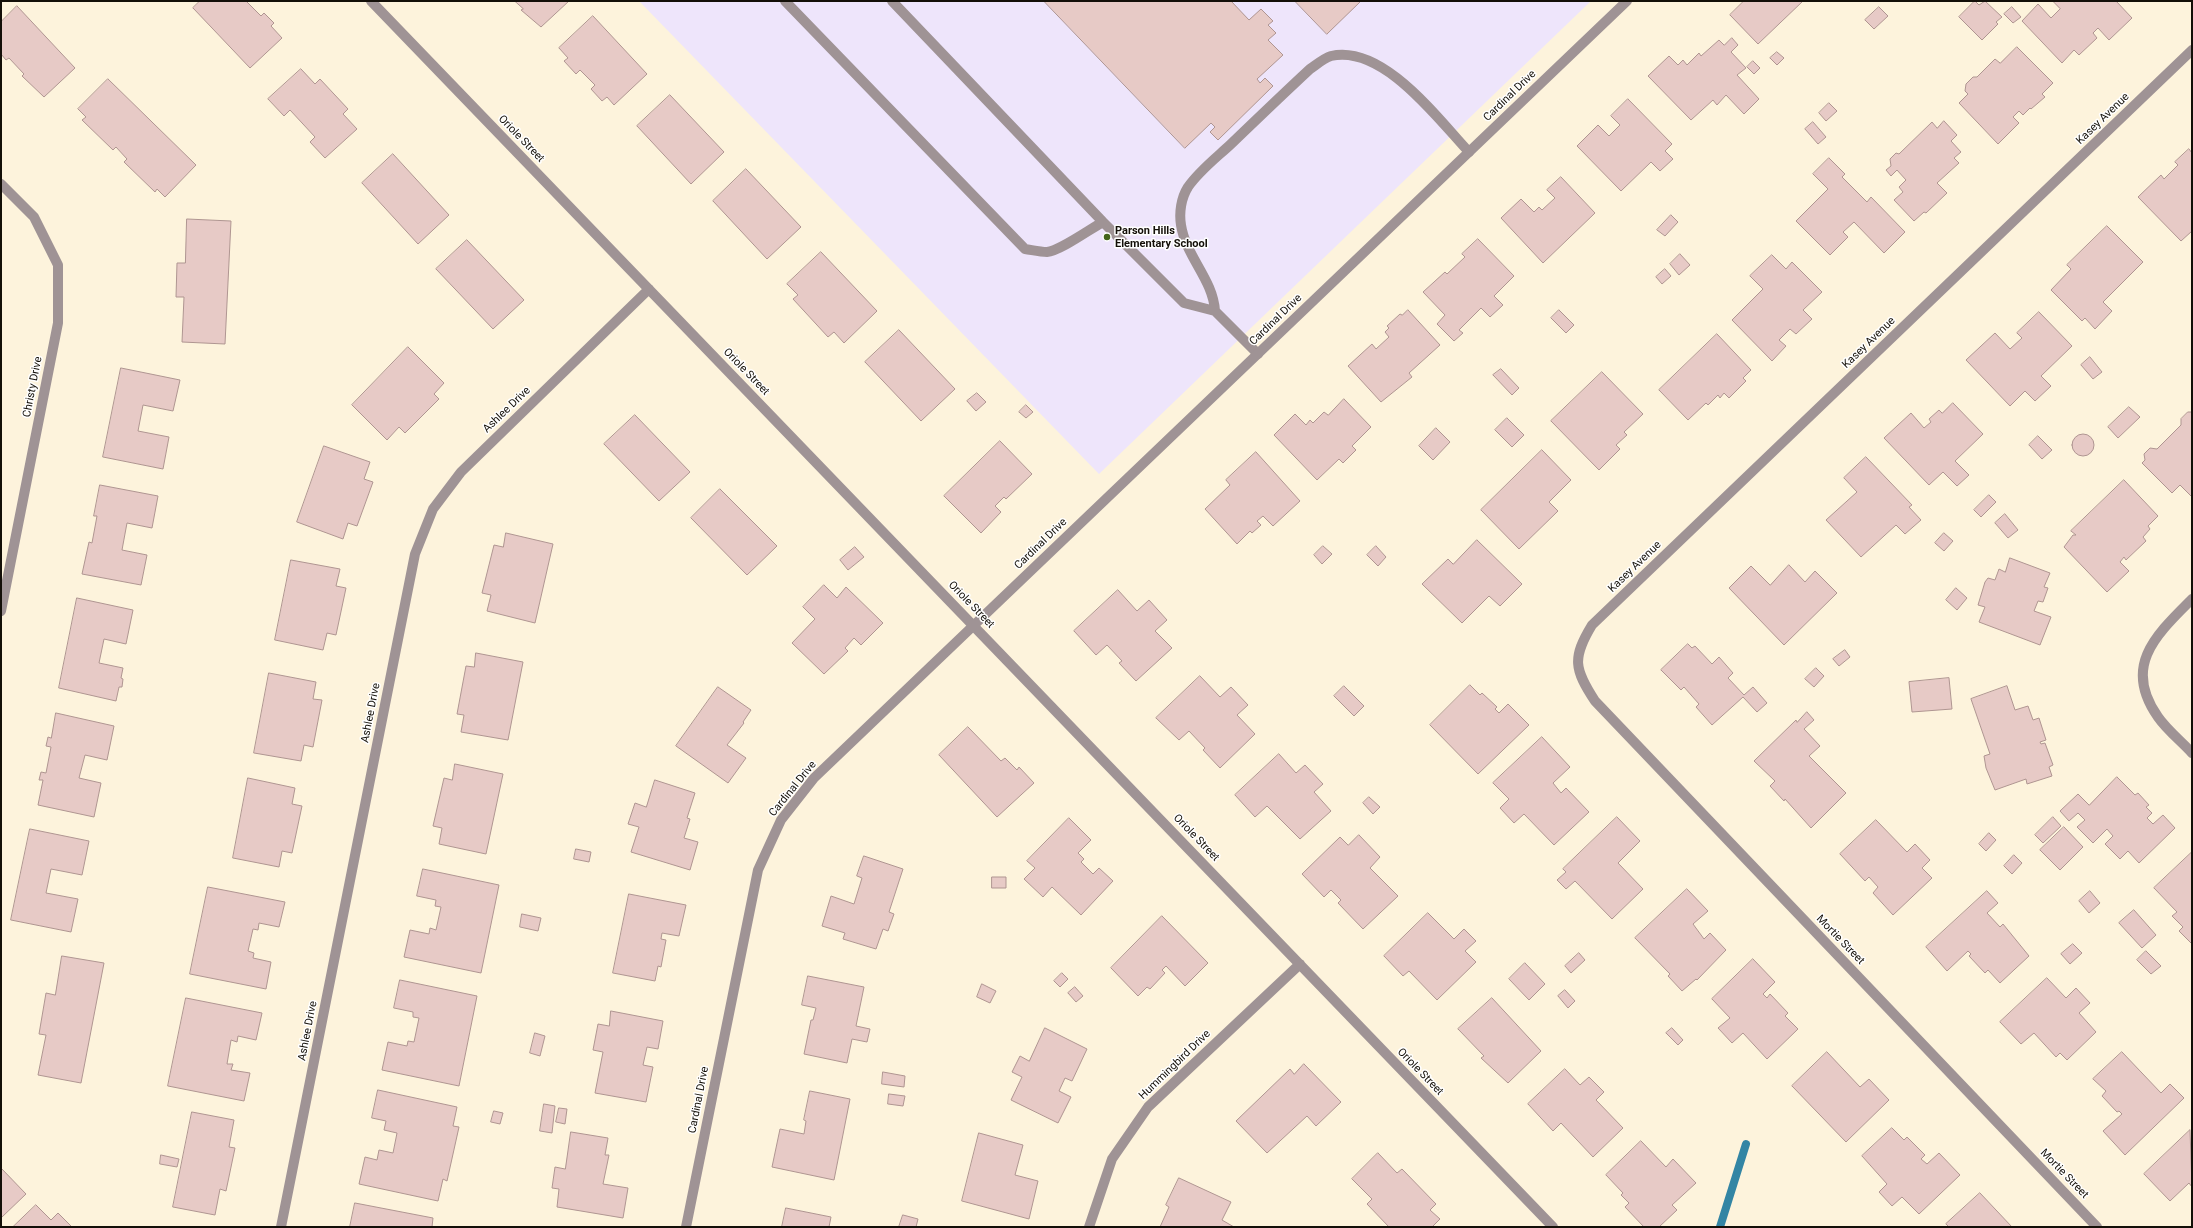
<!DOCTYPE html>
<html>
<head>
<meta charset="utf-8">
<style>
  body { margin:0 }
  #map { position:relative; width:2193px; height:1228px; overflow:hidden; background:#fdf3dc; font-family:Roboto,sans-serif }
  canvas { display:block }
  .frame { position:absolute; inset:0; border:2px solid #130f08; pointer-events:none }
</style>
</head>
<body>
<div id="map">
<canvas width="2193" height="1228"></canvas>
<div class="frame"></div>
</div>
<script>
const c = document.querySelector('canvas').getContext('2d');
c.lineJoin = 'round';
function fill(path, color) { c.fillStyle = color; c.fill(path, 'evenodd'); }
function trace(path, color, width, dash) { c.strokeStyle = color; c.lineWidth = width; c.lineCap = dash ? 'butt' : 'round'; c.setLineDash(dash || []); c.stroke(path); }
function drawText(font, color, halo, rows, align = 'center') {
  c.font = font + ' Roboto,sans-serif'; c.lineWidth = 3; c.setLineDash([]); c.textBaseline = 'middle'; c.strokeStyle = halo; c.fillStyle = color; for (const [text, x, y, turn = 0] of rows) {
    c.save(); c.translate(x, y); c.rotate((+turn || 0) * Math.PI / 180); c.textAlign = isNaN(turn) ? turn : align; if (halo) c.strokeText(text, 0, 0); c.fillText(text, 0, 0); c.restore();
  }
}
fill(new Path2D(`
  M639,1H1591L1099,474Z`), '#eee5fb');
trace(new Path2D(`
  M1720,1227L1746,1144`), '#3385a4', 8);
const building = new Path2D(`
  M200,1H246L261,16L264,13L274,23L271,26L282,38L250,68L193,8Z
  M515,1H569L541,27L521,10L523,9Z
  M1044,1H1231L1249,20L1261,9L1273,21L1268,25L1276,33L1268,40L1283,55L1257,79L1260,83L1265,78L1273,86L1218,140L1210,132L1215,127L1211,123L1185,148Z
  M1295,1H1361L1327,34Z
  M1744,1H1803L1758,44L1730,15Z
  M1975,1L1979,5L1985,1L2002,17L1996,22L1998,24L1982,40L1959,17Z
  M2053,1H2116L2132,18L2109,40L2098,28L2093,33L2097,38L2079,55L2074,50L2062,63L2022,21L2038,4L2051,18L2060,9Z
  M17,6L75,68L44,97L22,76L24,74L9,58L6,60L1,54V22Z
  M1879,7L1888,16L1874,29L1865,20Z
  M2012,7L2021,17L2013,23L2004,14Z
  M593,16L647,74L614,105L607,97L602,101L591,89L595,85L580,70L576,74L564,61L568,58L559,48Z
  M1732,38L1738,45L1731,52L1746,68L1737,75L1759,99L1744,114L1726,95L1717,105L1713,100L1691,120L1648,76L1669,56L1678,65L1683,60L1687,65L1699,53L1701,56L1719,40L1724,45Z
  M2017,47L2053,83L2042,94L2045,97L2031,109L2030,108L2023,115L2019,111L2013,117L2019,123L1998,144L1959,103L1968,94L1965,91L1966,84L1973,77H1977L1995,59L2000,63Z
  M1777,52L1784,58L1777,65L1770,58Z
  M1753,61L1760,68L1754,74L1747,67Z
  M301,69L315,84L320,79L348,109L343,114L357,129L325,158L310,142L315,137L290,110L284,116L268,99Z
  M108,79L196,165L165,197L157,189L155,192L124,162L127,159L116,147L113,150L82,120L86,117L78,109Z
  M670,95L724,152L691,184L637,126Z
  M1628,99L1672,144L1665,151L1673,159L1660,171L1651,162L1621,191L1577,146L1598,125L1609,136L1620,125L1611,116Z
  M1829,103L1837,111L1826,121L1819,113Z
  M1944,121L1957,135L1951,141L1961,152L1954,158L1959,163L1937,183L1947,193L1926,213L1924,212L1914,221L1894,200L1903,192L1899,187L1906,180L1897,170L1891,176L1886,170L1891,166L1890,159L1896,153L1899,154L1932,122L1937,128Z
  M1813,122L1826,137L1818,144L1805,129Z
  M2189,149L2192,153V231L2181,241L2138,197L2161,175L2164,179L2178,165L2175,162Z
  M393,154L449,215L418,244L362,183Z
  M1829,158L1845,174L1842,177L1867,202L1871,197L1905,232L1884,253L1854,222L1843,232L1848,237L1830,255L1796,221L1828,189L1813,174Z
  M746,169L801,227L767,259L713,201Z
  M1561,177L1595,213L1543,263L1501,218L1521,199L1534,212L1539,207L1542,210L1555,198L1547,190Z
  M1671,215L1678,222L1665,236L1657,230Z
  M187,219L231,221L225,344L182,342L184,297H176L177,263H185Z
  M2107,226L2143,262L2103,302L2112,311L2095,329L2085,318L2082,321L2051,290L2071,269L2067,265Z
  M1478,239L1514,276L1494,296L1503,305L1490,317L1481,308L1459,330L1463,333L1454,341L1437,324L1445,315L1423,292L1445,272L1447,274L1465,257L1462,254Z
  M467,240L524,300L493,329L436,269Z
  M821,252L877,311L844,343L834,332L828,337L793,299L798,295L787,284Z
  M1680,254L1690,265L1679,275L1670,264Z
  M1772,255L1786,269L1792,262L1822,292L1803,310L1812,319L1796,334L1790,329L1779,340L1786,346L1772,361L1732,320L1763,289L1750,276Z
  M1665,269L1671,276L1662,284L1656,277Z
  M1408,310L1440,345L1409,373L1412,377L1381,402L1348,366L1372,344L1376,349L1389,337L1385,332L1389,328L1387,326L1400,314L1402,315Z
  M1559,310L1574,325L1566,333L1551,318Z
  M2039,312L2072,346L2041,376L2051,386L2035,401L2025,391L2010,406L1966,360L1995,333L2010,349L2022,338L2017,333Z
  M899,330L955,389L921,421L865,362Z
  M1717,334L1751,370L1743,378L1746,381L1729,398L1724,393L1720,398L1718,395L1708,405L1706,403L1688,420L1659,390Z
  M408,347L444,383L434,394L439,399L405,433L399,427L387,440L352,405Z
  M2090,357L2102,372L2093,379L2081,365Z
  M121,368L180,380L173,411L143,405L138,431L169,437L163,469L103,457Z
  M1501,369L1519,388L1512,395L1493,375Z
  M1602,372L1643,414L1624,432L1627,435L1616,445L1620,449L1599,470L1551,421Z
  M977,393L986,402L976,411L967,401Z
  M1344,399L1371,427L1352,446L1356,450L1343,463L1339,459L1317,480L1274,435L1295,414L1306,425L1310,420L1313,423L1324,412L1328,415Z
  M1953,403L1983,434L1955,461L1969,475L1957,486L1943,472L1929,485L1884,438L1911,413L1924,428L1931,422L1929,419L1939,410L1942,413Z
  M1026,405L1033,412L1026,418L1019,412Z
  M2129,407L2140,417L2118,438L2108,427Z
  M2188,412H2192V497L2180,485L2172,493L2142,463L2145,460L2144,454L2150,448L2157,449L2181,425V419Z
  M635,415L690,472L659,501L604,444Z
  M1507,418L1524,435L1512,447L1495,430Z
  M1436,428L1450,442L1433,460L1419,446Z
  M2072 445a11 11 0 1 1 22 0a11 11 0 1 1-22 0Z
  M2038,436L2052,450L2042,459L2029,445Z
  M1000,441L1032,474L1006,499L1004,497L995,506L1001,512L981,533L944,496Z
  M324,446L370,462L364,479L373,482L357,526L348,523L343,539L297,522Z
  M1542,450L1571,480L1549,502L1558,511L1519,549L1481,510Z
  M1256,452L1300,501L1273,526L1263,516L1257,521L1261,525L1252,533L1250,531L1237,544L1205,509L1230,485L1226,480Z
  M1866,457L1912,505L1909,507L1921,520L1905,534L1896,525L1861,557L1826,520L1857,492L1844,478Z
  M2124,480L2158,516L2148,526L2150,529L2143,537L2146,541L2126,560L2124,557L2120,562L2129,571L2107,592L2064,547L2073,535H2076L2071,531Z
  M100,485L158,496L152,528L127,523L122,550L147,555L141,585L82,574L89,542L92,543L97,516H94Z
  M720,489L777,546L747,575L691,518Z
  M1989,495L1996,502L1981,517L1974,510Z
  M2005,514L2018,530L2008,538L1995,523Z
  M506,533L553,544L535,623L487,611L491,595L482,593L494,545L503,547Z
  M1944,533L1953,541L1944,551L1935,543Z
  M1477,540L1522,584L1500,606L1489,596L1462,623L1422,584L1448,559L1453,564Z
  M1323,546L1332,554L1322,564L1314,555Z
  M1376,546L1386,557L1378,566L1367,555Z
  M855,547L864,557L848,570L840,560Z
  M2010,558L2050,573L2044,587L2048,588L2043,602L2038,601L2034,611L2051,617L2040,645L1979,622L1985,607L1978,605L1985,582L1988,578L1995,580L1999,569L2005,572Z
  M291,560L340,569L336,586L346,588L336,635L327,633L323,650L275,640Z
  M1789,565L1805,582L1815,571L1837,593L1784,645L1729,588L1751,566L1770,585Z
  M824,585L837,598L846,587L883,623L861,645L854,638L845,648L848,651L824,674L792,643L815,619L803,607Z
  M1956,588L1967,598L1957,610L1946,600Z
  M1118,590L1137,611L1149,600L1167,620L1155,631L1172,648L1136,681L1119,663L1122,661L1107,645L1096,655L1074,631Z
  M77,598L133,610L126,644L104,639L99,663L123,668L121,678L123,679L122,687H119L116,701L59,688Z
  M1688,644L1692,648L1695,646L1712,664L1719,657L1733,673L1728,678L1744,695L1753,687L1767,703L1757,712L1743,697L1712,725L1696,707L1699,704L1684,687L1681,690L1661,670Z
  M1845,650L1850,657L1839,666L1833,659Z
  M476,653L523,662L508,740L461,732L464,715L457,714L466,666L474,667Z
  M1816,668L1824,676L1814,687L1805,679Z
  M269,673L316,682L313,699L322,700L313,747L304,745L301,761L254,753Z
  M1200,676L1220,697L1231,687L1248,705L1237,715L1255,734L1220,768L1203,750L1205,748L1189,731L1179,740L1156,718Z
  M1949,678L1952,709L1912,712L1909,682Z
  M1470,685L1480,695L1482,693L1497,707L1495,709L1499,713L1508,704L1529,725L1478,774L1430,725Z
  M1344,686L1364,706L1354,716L1334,696Z
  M2007,686L2015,710L2028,706L2033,720L2039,718L2046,740L2040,742L2041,744L2045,743L2053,765L2049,767L2052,776L2027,784L2026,779L1995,790L1986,768L1984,756L1990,754L1971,699Z
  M718,687L751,710L743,722L744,723L727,745L746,758L728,783L676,746Z
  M1807,712L1814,720L1804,729L1820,746L1809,756L1846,793L1811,828L1785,799L1784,801L1770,786L1775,781L1754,761L1796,720L1797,722Z
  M56,713L114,726L107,760L85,755L79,778L101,783L94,817L38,805L43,780H39L41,772L46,773L51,747L46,746L48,737L51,738Z
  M968,727L1001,761L1005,758L1017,770L1019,767L1034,783L997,817L939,755Z
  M1542,737L1570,767L1553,783L1561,793L1566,788L1589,812L1554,845L1524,814L1514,823L1500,808L1509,799L1493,783Z
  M1279,754L1296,773L1305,765L1323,784L1314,792L1331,811L1300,839L1267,806L1255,817L1235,795Z
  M455,764L503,774L486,854L439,844L442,828L433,826L444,778L452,780Z
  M2117,777L2135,795L2138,793L2149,805L2146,807L2152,813L2147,818L2153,824L2163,815L2175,828L2139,863L2128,851L2120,859L2105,844L2113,836L2107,829L2093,843L2077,827L2085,820L2078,813L2069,821L2060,811L2078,794L2089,805Z
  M248,778L295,788L292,804L302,806L292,853L282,851L279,867L233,858Z
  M655,780L695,793L687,818L690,819L684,838L698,842L690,870L631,852L639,827L628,824L635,803L646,807Z
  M1369,797L1380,807L1373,814L1363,803Z
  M1617,817L1640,841L1618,863L1643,889L1612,919L1575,881L1566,889L1557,880L1566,872L1563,869Z
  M2053,817L2061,826L2043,843L2035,835Z
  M1069,818L1091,840L1078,853L1084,859L1081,862L1093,874L1099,868L1113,881L1081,915L1052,887L1043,897L1024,879L1035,868L1027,861Z
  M1876,820L1907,852L1915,844L1930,860L1922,868L1932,878L1893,915L1873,893L1878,887L1869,877L1865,881L1840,854Z
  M2064,827L2083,847L2060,870L2040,850Z
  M30,829L89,841L82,875L51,869L46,893L78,899L71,932L11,920Z
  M1989,833L1996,840L1986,851L1979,844Z
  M1359,835L1380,857L1370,868L1398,896L1363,929L1338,903L1341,900L1331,890L1324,897L1302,874L1340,837L1348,845Z
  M576,849L591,852L589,862L574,859Z
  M2192,852V944L2179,931L2183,927L2172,916L2177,912L2154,888Z
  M2014,855L2022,863L2012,874L2004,866Z
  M864,856L903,869L889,912L894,914L888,931L883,929L876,949L843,939L845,933L822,926L831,896L854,904L862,878L857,876Z
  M423,869L499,885L481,973L404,957L410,930L429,934L430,928L436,930L441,907L435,906L436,900L417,896Z
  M992,877H1006V888H992Z
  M208,887L285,902L279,927L259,923L258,930L253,929L248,951L254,953L253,958L271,962L266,989L190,974Z
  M1687,889L1708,911L1693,924L1704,939L1710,933L1726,950L1697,980L1696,979L1682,991L1668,976L1670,974L1635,938Z
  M1987,891L1998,903L1987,913L2000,927L2003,924L2029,956L2000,983L1988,970L1985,973L1969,956L1971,954L1968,951L1947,971L1926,947Z
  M2090,891L2100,903L2089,913L2079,901Z
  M629,894L686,905L679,936L662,933L661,939L666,940L661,967L658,966L655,981L613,973Z
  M2134,910L2156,935L2142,948L2119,923Z
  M1428,913L1454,939L1464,929L1476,941L1465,951L1476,962L1437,1000L1409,971L1403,976L1384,956Z
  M522,914L541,918L538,931L520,927Z
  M1162,916L1208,963L1185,986L1166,966L1162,970L1165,973L1150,989L1147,987L1138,996L1111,968Z
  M2073,944L2082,953L2070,964L2061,954Z
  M2146,951L2161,966L2151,974L2137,960Z
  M1579,953L1585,960L1571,973L1565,966Z
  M62,956L104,963L81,1083L38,1075L46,1035L39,1034L46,993L55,995Z
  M1753,959L1775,982L1763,994L1767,998L1770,994L1788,1013L1785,1016L1798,1029L1767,1059L1743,1033L1732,1043L1718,1028L1730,1018L1712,999Z
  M1525,963L1545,984L1529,1000L1509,979Z
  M1062,973L1068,979L1060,987L1054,981Z
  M808,976L864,987L856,1026L870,1029L867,1042L852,1039L847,1063L804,1054L811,1020H813L816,1008L802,1005Z
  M2047,978L2066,998L2076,988L2090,1003L2079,1013L2096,1032L2067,1060L2060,1053L2056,1057L2034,1033L2021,1044L2000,1022Z
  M400,980L477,996L459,1086L382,1070L388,1042L407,1046L408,1041L414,1042L419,1018L413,1017V1012L394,1008Z
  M982,984L996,991L990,1003L977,997Z
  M1075,987L1083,996L1076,1002L1068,993Z
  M1565,990L1575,1001L1568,1008L1558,996Z
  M186,998L262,1013L256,1040L238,1036L237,1042L231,1040L227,1064H233L231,1070L250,1073L244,1101L168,1086Z
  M1492,998L1541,1051L1508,1083L1481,1058L1484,1056L1458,1029Z
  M611,1011L663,1021L658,1049L647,1047L643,1065L653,1067L646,1102L595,1093L603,1052L593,1050L598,1024L609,1026Z
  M1045,1028L1087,1049L1072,1081L1065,1078L1059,1091L1071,1097L1058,1123L1011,1100L1022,1077L1012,1072L1020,1056L1029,1061Z
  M1672,1028L1683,1040L1678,1045L1666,1033Z
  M535,1033L545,1036L540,1056L530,1053Z
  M1827,1052L1860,1087L1869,1079L1889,1100L1846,1142L1792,1086Z
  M2122,1052L2161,1093L2170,1084L2184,1098L2125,1155L2103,1131L2122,1114L2119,1111L2117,1112L2102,1096L2106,1091L2093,1079Z
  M1304,1064L1341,1102L1316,1126L1307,1116L1267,1153L1236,1121L1290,1069L1294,1074Z
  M1565,1069L1580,1085L1589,1077L1604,1092L1596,1100L1623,1128L1593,1157L1561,1123L1553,1131L1528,1104Z
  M883,1072L905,1076L904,1087L882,1084Z
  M378,1090L457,1107L453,1126L459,1127L447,1181L443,1179L438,1201L359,1184L365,1157L377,1160L379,1150L393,1153L397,1133L384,1130L386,1121L372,1118Z
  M810,1091L850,1099L834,1180L772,1167L780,1129L804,1134L806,1121L804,1120Z
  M889,1094L905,1096L903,1106L888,1104Z
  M544,1104L555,1106L552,1133L540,1131Z
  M559,1108L567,1109L565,1124L556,1122Z
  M494,1111L503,1113L500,1124L491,1122Z
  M192,1112L234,1120L229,1147L235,1148L226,1191L220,1189L215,1215L173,1207Z
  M1892,1128L1904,1140L1907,1137L1925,1155L1921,1159L1927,1164L1939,1153L1960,1175L1919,1214L1902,1197L1892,1206L1879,1192L1887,1184L1862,1156Z
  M2190,1130L2192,1187L2189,1183L2170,1201L2144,1174Z
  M571,1132L608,1138L605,1155H609L603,1184L628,1188L623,1218L557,1207L559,1189L552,1188L555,1167L565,1169Z
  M979,1133L1023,1145L1015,1175L1038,1181L1029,1219L962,1201Z
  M1641,1141L1666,1167L1673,1159L1696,1183L1672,1205L1677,1210L1659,1227H1644L1625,1207L1629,1203L1621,1195L1623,1193L1606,1175Z
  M1378,1153L1397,1173L1402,1169L1436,1204L1430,1210L1440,1219L1432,1227H1389L1367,1204L1372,1199L1352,1179Z
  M161,1155L179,1159L177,1167L160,1164Z
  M1,1168L26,1194L1,1218Z
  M1179,1178L1231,1202L1222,1220L1234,1227H1160L1169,1207L1166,1205Z
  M1980,1193L2012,1227H1949L1946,1224Z
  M355,1203L433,1218L432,1227H350Z
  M36,1205L51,1220L58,1213L72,1227H13Z
  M786,1208L831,1217L829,1227H782Z
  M903,1215L918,1219L916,1227H899Z`);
fill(building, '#e7cac6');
trace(building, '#af9591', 1);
trace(new Path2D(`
  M785,1L1025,249C1032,250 1040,252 1047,252C1060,251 1090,229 1103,222
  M892,1L1103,222L1184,303L1215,311
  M1258,354L1215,311C1213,279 1186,257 1181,225C1179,213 1181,198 1188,187C1199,171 1216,158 1231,144C1257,119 1283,94 1310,69C1316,65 1324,58 1331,56C1383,44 1438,119 1469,152`), '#9f9395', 10);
trace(new Path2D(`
  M371,1L1553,1227
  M1,184L34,217L58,265V323L1,611
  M2192,599C2156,635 2122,666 2158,717C2167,730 2181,741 2192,753
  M281,1227L415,554L433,509L461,472L649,289
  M686,1227L758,870L781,820L814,778L1627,1
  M1089,1227L1112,1159L1148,1107L1300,964
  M2097,1227L1595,701C1574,669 1572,658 1592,625L2192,50`), '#9f9395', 10);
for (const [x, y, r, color] of [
  [1107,237,4,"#43641a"]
]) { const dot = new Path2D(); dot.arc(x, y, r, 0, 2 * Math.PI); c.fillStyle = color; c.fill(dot); trace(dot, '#fff', 1.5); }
drawText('11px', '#130f08', '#fff', [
  ["Cardinal Drive",1510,96,-44],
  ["Kasey Avenue",2103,119,-44],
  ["Oriole Street",521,139,46],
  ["Cardinal Drive",1276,320,-44],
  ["Kasey Avenue",1869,343,-44],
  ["Oriole Street",746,372,46],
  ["Christy Drive",33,387,-79],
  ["Ashlee Drive",507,410,-44],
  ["Cardinal Drive",1041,544,-44],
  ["Kasey Avenue",1635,567,-44],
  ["Oriole Street",971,605,46],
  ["Ashlee Drive",371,713,-79],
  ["Cardinal Drive",793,789,-51],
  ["Oriole Street",1196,838,46],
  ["Mortie Street",1840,940,46],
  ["Ashlee Drive",308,1031,-79],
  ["Hummingbird Drive",1175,1065,-44],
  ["Oriole Street",1420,1072,46],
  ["Cardinal Drive",699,1100,-79],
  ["Mortie Street",2064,1174,46]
]);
drawText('bold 11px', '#130f08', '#fff', [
  ["Parson Hills",1115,231],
  ["Elementary School",1115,244]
], 'left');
</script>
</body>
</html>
